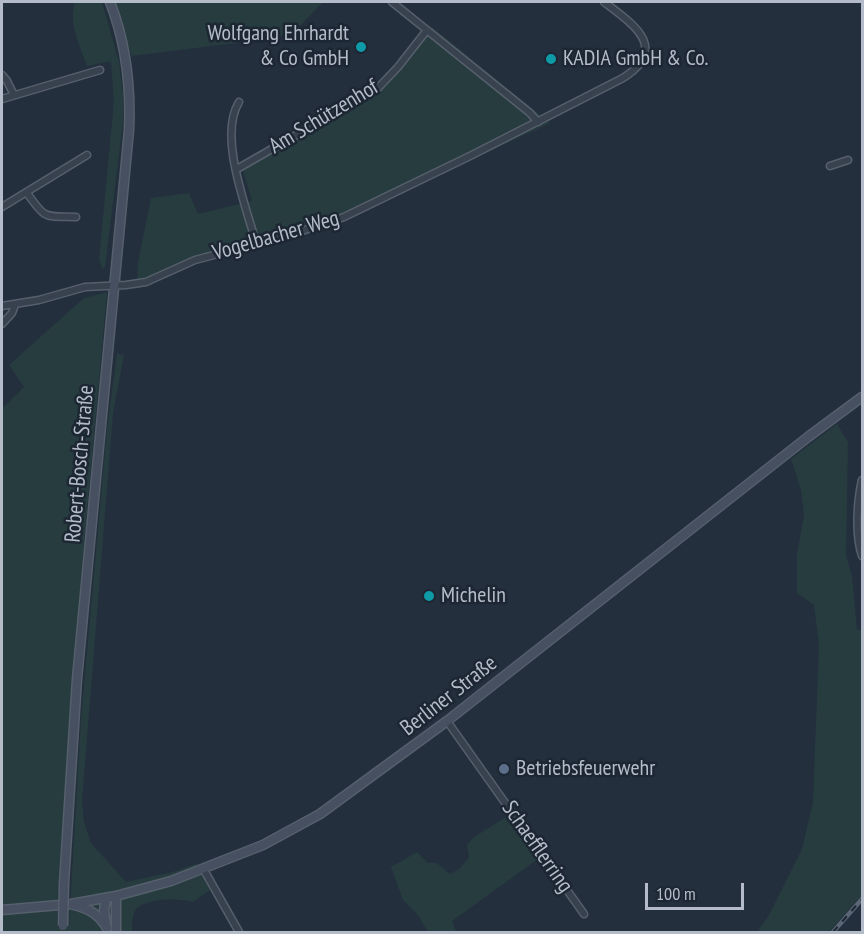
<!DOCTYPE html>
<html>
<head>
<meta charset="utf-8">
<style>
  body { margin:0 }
  #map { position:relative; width:864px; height:934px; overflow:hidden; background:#242f3e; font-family:"PT Sans Narrow",sans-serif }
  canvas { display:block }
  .frame { position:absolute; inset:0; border:3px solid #b4bcc9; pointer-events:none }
  .scale { position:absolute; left:645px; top:883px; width:99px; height:27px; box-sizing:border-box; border:3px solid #b4bcc9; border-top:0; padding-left:8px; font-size:18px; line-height:21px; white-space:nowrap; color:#b4bcc9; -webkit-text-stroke:4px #1d2633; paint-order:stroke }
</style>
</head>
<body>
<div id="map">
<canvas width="864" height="934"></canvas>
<div class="frame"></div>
<div class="scale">100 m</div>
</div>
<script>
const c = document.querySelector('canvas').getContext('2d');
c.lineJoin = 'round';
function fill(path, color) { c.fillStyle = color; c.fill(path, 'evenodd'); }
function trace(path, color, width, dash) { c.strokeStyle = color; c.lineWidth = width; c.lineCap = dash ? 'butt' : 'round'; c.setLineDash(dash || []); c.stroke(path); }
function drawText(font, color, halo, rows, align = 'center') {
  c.font = font + ' "PT Sans Narrow",sans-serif'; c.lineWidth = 5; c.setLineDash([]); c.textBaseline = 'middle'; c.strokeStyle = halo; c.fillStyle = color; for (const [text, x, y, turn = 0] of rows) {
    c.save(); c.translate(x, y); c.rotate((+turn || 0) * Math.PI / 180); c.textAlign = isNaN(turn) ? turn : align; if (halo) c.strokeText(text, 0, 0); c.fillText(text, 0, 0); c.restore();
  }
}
fill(new Path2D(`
  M75,2H102L119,62L123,95V123L105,267L102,269L99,259L114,101L111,62C103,61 95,66 87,66C80,46 68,23 75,2Z
  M114,2H323L301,25L276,38L132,56Z
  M432,27L550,123L345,219L307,234L183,267L147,284L137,287L138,262L151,198L189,193L198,214L252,201L243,170L382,89L403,67Z
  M107,292L86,522L58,883L57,926H69L81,719L107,430L117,353L124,355L113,413L82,801L84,822L91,843L126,882L173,872L196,864L210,890L193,902C180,898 140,897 134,913C132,919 132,927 132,932H2V409L24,387L9,365L84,298Z
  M837,424L848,442L846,555L852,576L857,630H862V895L829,932H757L769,915L802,849L813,802L819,645L814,605L797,593V554L804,515L801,490L791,459Z
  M508,816L538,859L452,921L456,931L454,932H428L418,915L403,900L391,867L417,852L428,863C438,860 443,869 450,874L459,869L469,858L467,845L474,837Z`), '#263c3f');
const street = new Path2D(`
  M392,2L530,113L538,122
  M2,75L7,81L14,95
  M2,99L100,70
  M239,102C218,136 246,206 256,243
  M830,166L848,160
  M237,169L378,88L398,67L427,30
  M27,193C46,220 44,216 76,217
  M2,207L87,155
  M2,306L39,300L85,287L126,285L146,282L195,260L296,233L344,217L472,155L623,78C670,48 633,24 604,2
  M2,324L12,313L15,305
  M862,480C857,502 855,534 862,556
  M447,721L584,914
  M204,870L239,932`);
const secondary = new Path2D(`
  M64,883L77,679L129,130C131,86 126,43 110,2
  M106,898L104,910L106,924
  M74,905C90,909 98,914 107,928
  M2,910L71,904L116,896L171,881L263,845L320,814L447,721L808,437L862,397
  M116,932V896`);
trace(street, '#565f6c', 9);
trace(secondary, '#565f6c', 11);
trace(street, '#38414e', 6);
trace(secondary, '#465061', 8);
const rail = new Path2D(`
  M833,932L862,899`);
trace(rail, '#5a6575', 4.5);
trace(rail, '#1d2633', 2, [7]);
const secondaryBridge = new Path2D(`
  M63,926L64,883`);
trace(secondaryBridge, '#565f6c', 11, []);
trace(secondaryBridge, '#465061', 8);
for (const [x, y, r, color] of [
  [361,47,6,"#0f9aa8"],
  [551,59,6,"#0f9aa8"],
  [429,596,6,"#0f9aa8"],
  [504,769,6,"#5c6f8a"]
]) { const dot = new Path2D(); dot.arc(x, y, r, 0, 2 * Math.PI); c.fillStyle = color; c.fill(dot); trace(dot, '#1d2633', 2); }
drawText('22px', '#b4bcc9', '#1d2633', [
  ["Wolfgang Ehrhardt",349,34,"right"],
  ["& Co GmbH",349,59,"right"],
  ["KADIA GmbH & Co.",563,59],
  ["Michelin",441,596],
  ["Betriebsfeuerwehr",516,769]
], 'left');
drawText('22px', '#b4bcc9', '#1d2633', [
  ["Am Schützenhof",324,117,-31],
  ["Vogelbacher Weg",276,236,-16],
  ["Robert-Bosch-Straße",80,464,-85],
  ["Berliner Straße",449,696,-38],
  ["Schaefflerring",537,847,55]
]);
</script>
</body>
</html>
